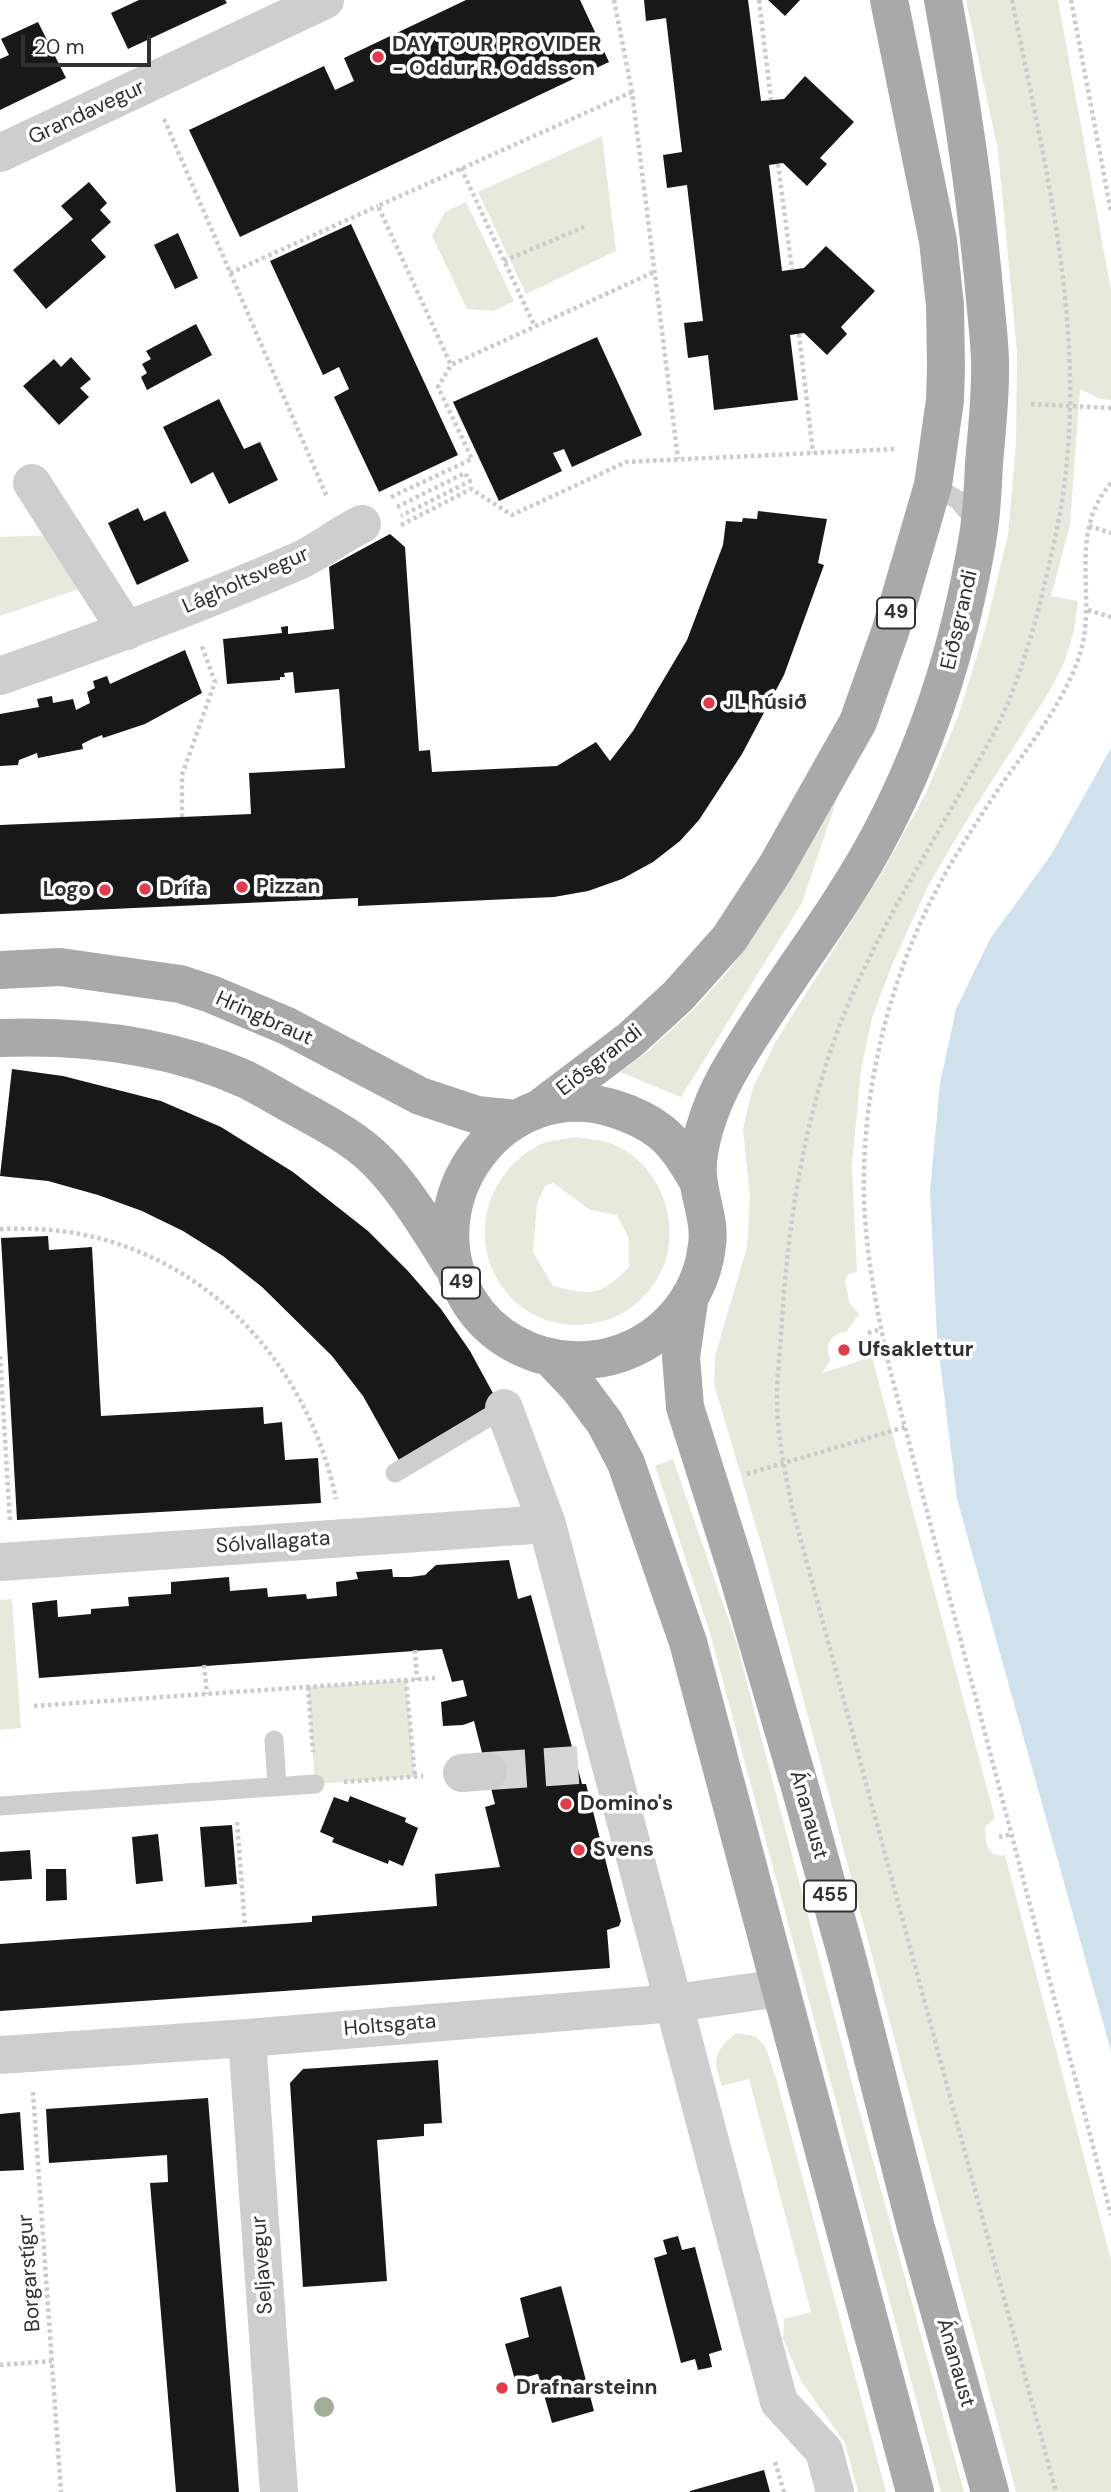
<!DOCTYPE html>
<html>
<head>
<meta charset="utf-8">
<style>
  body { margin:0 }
  #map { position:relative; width:1111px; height:2492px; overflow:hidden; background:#fff; font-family:"DM Sans",sans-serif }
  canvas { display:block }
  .scale { position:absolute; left:21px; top:35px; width:130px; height:32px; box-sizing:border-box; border:4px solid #313131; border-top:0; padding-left:9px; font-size:21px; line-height:24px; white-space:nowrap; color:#313131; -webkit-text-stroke:5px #fff; paint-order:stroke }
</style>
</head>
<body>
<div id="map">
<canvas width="1111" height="2492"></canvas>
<div class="scale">20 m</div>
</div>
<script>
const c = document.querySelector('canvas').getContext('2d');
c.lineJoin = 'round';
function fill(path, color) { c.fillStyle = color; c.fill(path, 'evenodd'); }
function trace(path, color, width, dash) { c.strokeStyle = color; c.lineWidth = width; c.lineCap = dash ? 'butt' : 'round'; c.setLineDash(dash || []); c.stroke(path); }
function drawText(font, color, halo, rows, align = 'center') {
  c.font = font + ' "DM Sans",sans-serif'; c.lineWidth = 7; c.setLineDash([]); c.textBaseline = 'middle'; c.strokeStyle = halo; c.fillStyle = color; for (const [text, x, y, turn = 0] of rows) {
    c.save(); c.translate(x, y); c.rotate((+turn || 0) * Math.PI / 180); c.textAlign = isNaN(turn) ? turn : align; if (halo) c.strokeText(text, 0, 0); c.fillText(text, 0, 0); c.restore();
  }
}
fill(new Path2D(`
  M966,0H1058L1111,290V400L1100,399L1080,389L1070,525L1051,596L1078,601L1074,631L1064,663L1049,692L970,815L928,886L892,965L872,1018L861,1070L852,1166L857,1272L849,1274L845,1279L849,1302L859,1314L846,1332C830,1333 824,1347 831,1360L822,1373L872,1357L995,1818L985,1827C985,1841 987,1858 1005,1855L1111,2260V2492H1016L767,1564L714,1384L715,1356L747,1247L750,1198L743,1129L752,1090L775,1043L884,869L927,791L959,714L986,626L1008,535L1016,443L1017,352L998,151Z
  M602,136L616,251L526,294L478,192Z
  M466,202L514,301L494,311L467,309L432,236L445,212Z
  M52,535L82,588L0,616V537Z
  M840,790L802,903L681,1097L620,1072L647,1052L695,1008L731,968L753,936Z
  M576,1137C586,1139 597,1139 607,1142C656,1158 681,1216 665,1263C655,1289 634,1311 607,1320C515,1349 448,1245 507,1171C516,1160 530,1148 544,1143C554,1140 566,1139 576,1137ZM553,1183L590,1210L617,1215L629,1239V1267C601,1296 591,1296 553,1286L533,1252L537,1203L545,1186Z
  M673,1459L736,1641L858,2106L964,2492H941L710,1633L655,1466Z
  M12,1599L21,1728L0,1730V1600Z
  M406,1680L415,1777L315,1784L308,1687Z
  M736,2033L755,2036L765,2046L776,2078L886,2492H858L845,2443L801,2381L783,2339L784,2319L811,2312L749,2079L722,2086C712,2058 714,2052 736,2033Z`), '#e5eadd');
fill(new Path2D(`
  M1111,748V2051L957,1499L937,1337L930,1190L940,1084L956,1009L990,939L1051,855Z`), '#cee1ec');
fill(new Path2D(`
  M139,0H225L227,3L128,49L111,13Z
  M466,0H580L609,62L240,237L189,130L324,66L335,90L354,81L344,58Z
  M644,0H748L761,101L784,99L805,76L854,122L820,158L827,164L807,186L783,163L769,165L782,271L804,268L826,246L875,291L841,327L847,334L827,355L804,333L790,335L798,400L714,410L708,355L688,358L684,323L703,321L687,185L667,188L663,155L682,152L668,35L666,18L646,21Z
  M768,0H800L785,16Z
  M38,22L66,78L0,110V59L9,55L1,39Z
  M89,182L107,203L100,210L111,222L91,240L106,257L46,309L13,270L73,219L61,206Z
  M351,224L458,455L379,492L334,397L349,389L339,367L323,375L270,261Z
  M178,233L198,278L175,289L154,245Z
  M196,324L212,355L147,390L141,377L147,373L142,364L151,359L146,351Z
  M597,337L642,435L572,467L564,449L553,453L562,471L499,501L453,402Z
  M71,357L91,379L80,388L89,397L59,425L23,386L54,359L61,367Z
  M219,399L244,449L260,442L278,480L229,504L213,472L191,484L163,427Z
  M138,508L144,521L165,511L189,561L137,585L108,523Z
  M758,511L827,519L818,563L824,565L784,675L742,754L699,820L680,841L653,862L622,879L588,891L554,897L358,906V898L0,914V825L251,814L249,773L345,768L339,689L295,693L293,672L284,673L285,677H280V680L227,684L223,639L282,633L281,627L288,626V634L334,629L329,567L390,534L405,547L419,751L430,750L432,772L557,766L596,742L610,761L633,731L687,640L723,545L726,521L742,522L743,518L757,519Z
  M185,650L202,693L145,724L103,738L102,735L92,739L82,744L83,749L38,758L37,753L19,760L18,765L0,766V714L39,707L37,699L52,696L53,703L73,699L76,710L90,703L87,692L95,688L93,681L107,676L110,684Z
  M12,1069L63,1076L161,1101L221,1127L293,1172L368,1231L408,1271L441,1309L470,1351L500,1406L400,1462L363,1396L332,1356L262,1287L223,1256L183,1231L142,1211L98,1195L48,1181L0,1176Z
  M48,1236L49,1250L92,1247L101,1416L263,1407L264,1424L282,1422L285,1460L318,1458L321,1503L17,1520L1,1238Z
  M509,1560L518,1599L531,1595L582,1784H586L621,1921L619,1926L607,1930L610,1968L0,2011V1944L312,1922V1916L437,1906L435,1874L500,1867L485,1807L495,1804L474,1721L463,1725L443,1726L441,1702L467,1696L463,1680L452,1682L442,1649L39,1678L32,1603L57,1600L58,1617L91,1614V1609L129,1606L128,1597L171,1594V1582L229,1577L230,1591L267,1588L268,1597L306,1594L307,1599L337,1596L336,1582L358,1579L356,1572L392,1569L393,1577H410L425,1575L436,1565Z
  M350,1796L406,1818L405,1822L418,1828L403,1866L389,1860L388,1864L332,1842L334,1838L320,1832L334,1797L348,1802Z
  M232,1825L237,1884L205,1887L200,1827Z
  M158,1834L163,1881L136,1884L132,1837Z
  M30,1850L32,1879L0,1881V1852Z
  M46,1869H66L67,1900L46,1901Z
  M438,2060L442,2123L424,2124V2136L377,2140L387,2281L303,2287L290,2083L303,2069Z
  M208,2098L239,2492H176L150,2183L168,2182L167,2155L49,2163L46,2109Z
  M20,2112L24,2170L0,2171V2114Z
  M678,2236L682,2250L695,2247L722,2350L709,2354L712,2367L698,2370L695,2359L681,2363L654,2258L667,2254L663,2240Z
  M561,2286L594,2411L552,2423L538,2374L515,2380L505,2344L529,2337L520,2298Z
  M764,2470L770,2492H690V2491Z`), '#181818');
trace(new Path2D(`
  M488,1771L578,1765`), '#d6d6d6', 38, [38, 19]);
trace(new Path2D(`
  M614,0L632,92L678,459
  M759,0L771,100
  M1012,0C1047,177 1095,357 1055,538C1043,594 1029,652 1007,705C995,734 978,761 963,788C928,850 891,911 861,975C810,1083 790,1201 782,1319C781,1345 777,1372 777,1398C777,1435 785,1472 792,1507L1056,2492
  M1071,0L1111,212
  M632,92L378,206L451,365L654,272
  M164,119L327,497
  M778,164L792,270
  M461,168L535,327
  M504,261L584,227
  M230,273L378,206
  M799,334L813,453
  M1031,404L1111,408
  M1111,483C1065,536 1100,600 1078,660C1061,706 1032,742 1004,781C988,804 973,828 958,852C895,954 861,1079 864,1199C866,1255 877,1311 889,1366L1111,2215
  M391,497L472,459L438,387L451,365
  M397,507L465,473L470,481L401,516
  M401,525L471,489L512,515L626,462L896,449
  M1089,526L1111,533
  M1088,610L1111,617
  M182,817V775L215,682L201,644
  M0,1229C27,1228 53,1229 80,1234C214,1260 309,1369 336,1499
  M868,1333L881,1329
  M0,1356L10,1522
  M747,1474L905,1427
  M415,1650L417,1680
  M204,1665L207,1694
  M406,1680L415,1777
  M308,1687L313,1752
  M34,1706L435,1678
  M344,1782L423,1776
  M237,1822L245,1927
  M999,1837L1012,1834
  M33,2092L61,2492
  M0,2365L52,2361
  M775,2462L784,2492`), '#cbcbcb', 4.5, [3.5, 3.5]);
trace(new Path2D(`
  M933,485L958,500L977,523
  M395,1473L504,1408
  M274,1740L277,1786
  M0,1806L315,1784`), '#cecece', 19);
trace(new Path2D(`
  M0,153L325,0
  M32,483L127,631
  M0,676C100,641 199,604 296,562C319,552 339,535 362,524
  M504,1408L547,1524L779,2402L824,2451L835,2492
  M0,1562L547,1524
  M462,1773L488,1771
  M247,2038L279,2492
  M0,2055L247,2038L675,2003L780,1988`), '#cecece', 38);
trace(new Path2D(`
  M0,970L60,967L180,984L211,994L287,1026L420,1096L477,1115L516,1119
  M0,1038C84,1035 168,1045 245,1079C261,1087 276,1096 292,1105C314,1117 340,1130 360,1146C396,1173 427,1226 451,1264
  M540,1108L630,1040L678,996L729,939L776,867L858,722L890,632L933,485L945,400L946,367L945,305L938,241L889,0
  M698,1181C687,1163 677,1145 661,1132C647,1121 631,1114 615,1109C503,1073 409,1202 469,1301C491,1337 531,1358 572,1360C640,1364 700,1313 707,1245C710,1223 702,1205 699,1184C693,1151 711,1104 727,1075C771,997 829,927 873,848C927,750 960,646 978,536C982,512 983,487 984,463C987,429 991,394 990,360C989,332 985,304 983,277C974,184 960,92 943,0
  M689,1301L681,1357L685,1407L735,1565L802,1794L848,1961L915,2224L990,2492
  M552,1359L579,1388L605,1423L626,1463L688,1642L915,2492`), '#a9a9a9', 38);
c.fillStyle = '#a2ae96';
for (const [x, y] of [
  [324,2407]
]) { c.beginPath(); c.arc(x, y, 10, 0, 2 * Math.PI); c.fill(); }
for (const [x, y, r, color] of [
  [378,57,7,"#df3d4b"],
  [709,703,7,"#df3d4b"],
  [242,887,7,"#df3d4b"],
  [145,889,7,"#df3d4b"],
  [105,890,7,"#df3d4b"],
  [844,1350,7,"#df3d4b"],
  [566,1804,7,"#df3d4b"],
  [579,1850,7,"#df3d4b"],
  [502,2388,7,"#df3d4b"]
]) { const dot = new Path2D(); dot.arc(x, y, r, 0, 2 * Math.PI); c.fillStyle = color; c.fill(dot); trace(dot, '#fff', 2.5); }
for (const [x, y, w] of [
  [896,613,38],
  [461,1283,38],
  [830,1896,52]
]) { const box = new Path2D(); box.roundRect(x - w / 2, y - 15.5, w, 31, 5); c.fillStyle = '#fff'; c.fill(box); trace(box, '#313131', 2); }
drawText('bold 19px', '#313131', null, [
  ["49",896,613],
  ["49",461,1283],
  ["455",830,1896]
]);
drawText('bold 21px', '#313131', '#fff', [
  ["DAY TOUR PROVIDER",392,45],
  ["- Oddur R. Oddsson",392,69],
  ["JL húsið",723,703],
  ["Pizzan",256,887],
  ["Drífa",159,889],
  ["Logo",91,890,"right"],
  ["Ufsaklettur",858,1350],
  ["Domino's",580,1804],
  ["Svens",593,1850],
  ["Drafnarsteinn",516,2388]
], 'left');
drawText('21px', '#313131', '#fff', [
  ["Grandavegur",87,113,-25],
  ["Lágholtsvegur",246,581,-24],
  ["Eiðsgrandi",960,620,-77],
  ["Hringbraut",264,1019,24],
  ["Eiðsgrandi",600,1061,-38],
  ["Sólvallagata",273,1543,-4],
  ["Ánanaust",808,1815,74],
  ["Holtsgata",390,2026,-5],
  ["Seljavegur",263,2265,-94],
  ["Borgarstígur",30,2273,-94],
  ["Ánanaust",955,2363,74]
]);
</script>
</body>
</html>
